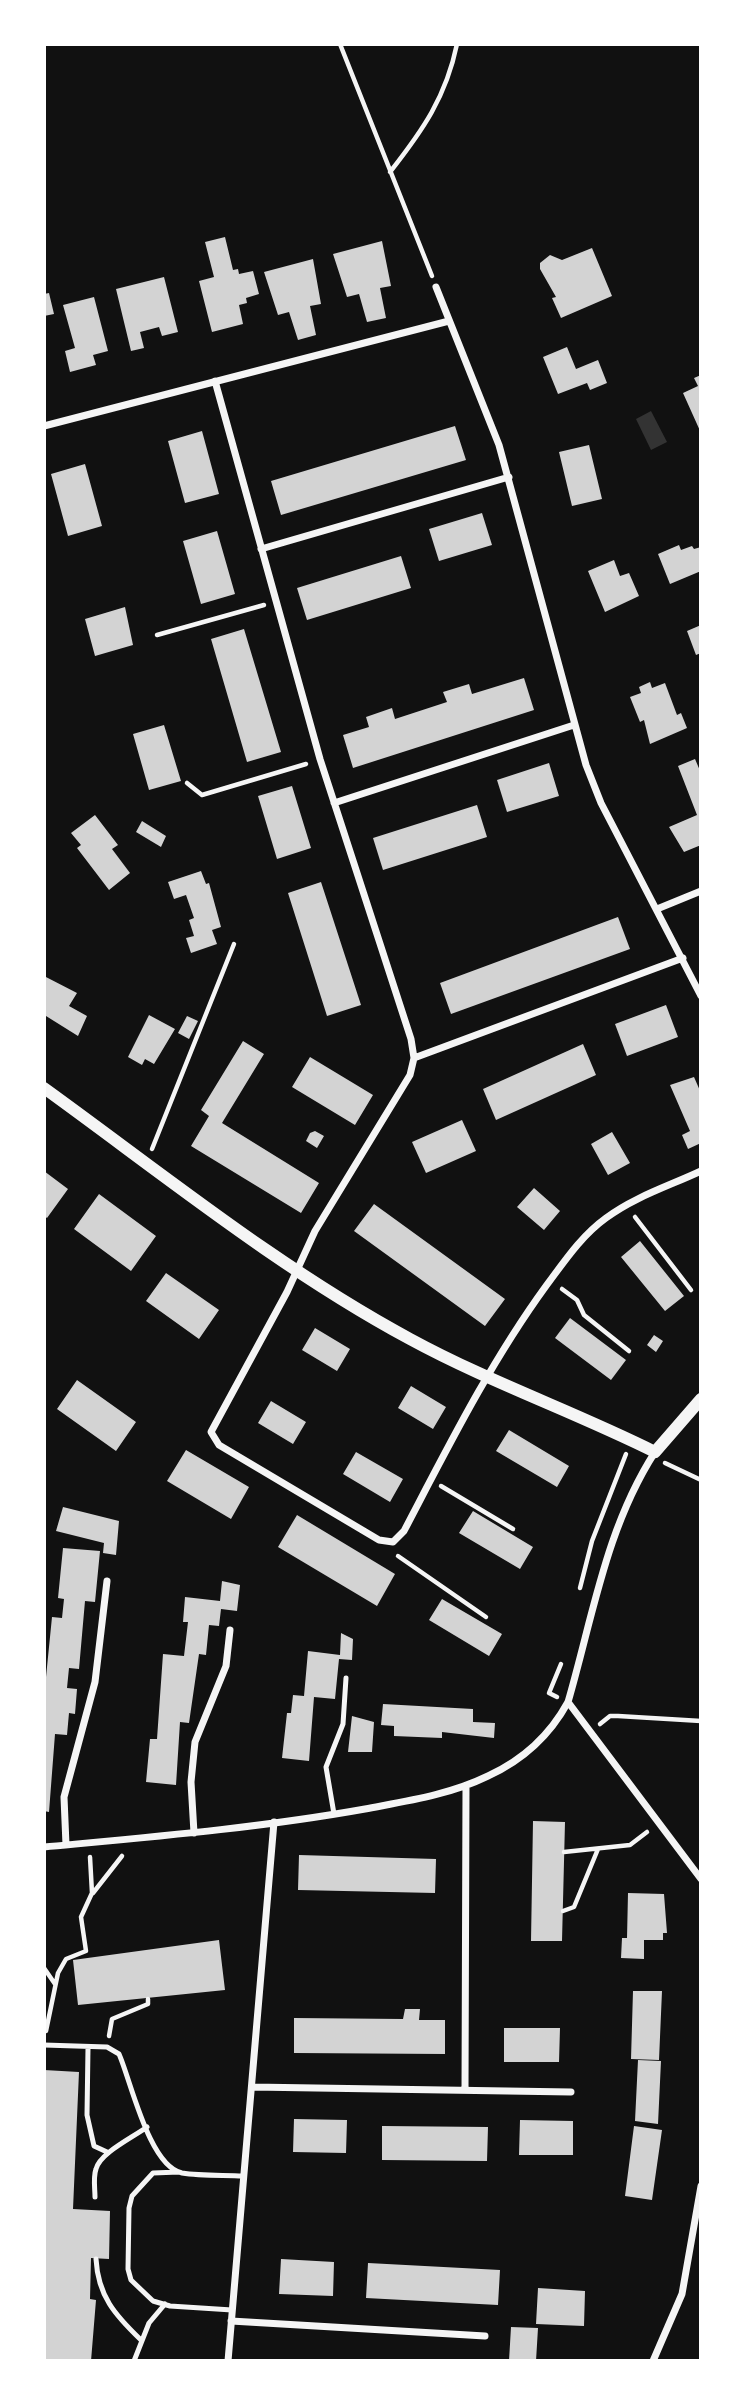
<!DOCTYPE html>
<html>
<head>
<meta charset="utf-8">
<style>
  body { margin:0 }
  #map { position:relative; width:745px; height:2405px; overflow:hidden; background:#111; font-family:"Exo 2",sans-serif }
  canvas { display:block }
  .frame { position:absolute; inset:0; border:46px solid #fff; pointer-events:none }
</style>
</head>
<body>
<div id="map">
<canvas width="745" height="2405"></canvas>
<div class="frame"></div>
</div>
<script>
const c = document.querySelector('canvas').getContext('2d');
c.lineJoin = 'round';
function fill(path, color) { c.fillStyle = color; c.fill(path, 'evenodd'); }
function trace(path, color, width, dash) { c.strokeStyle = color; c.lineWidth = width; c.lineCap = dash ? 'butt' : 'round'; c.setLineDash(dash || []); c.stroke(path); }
fill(new Path2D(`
  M651,411L667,442L651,450L636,419Z`), '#333');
fill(new Path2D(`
  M225,237L233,270L238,269L239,274L253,271L259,294L246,298L247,303L239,305L243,324L212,332L199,281L214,277L205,242Z
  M382,241L391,286L380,288L386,318L367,322L359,294L347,297L333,254Z
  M592,248L612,296L561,318L552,298L556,297L540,269V263L550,255L562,260Z
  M313,259L321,304L310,306L316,335L298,340L289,312L278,315L264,272Z
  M164,277L178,332L162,336L159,327L140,332L144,348L131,351L116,289Z
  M49,293L54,314L44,316V294Z
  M94,297L108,351L93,355L96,365L70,372L65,351L75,348L63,305Z
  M567,347L576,369L598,360L607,383L590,390L587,383L558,394L543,357Z
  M701,375V433L683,393L698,386L694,378Z
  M455,426L466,460L281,515L271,481Z
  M202,431L219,494L185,503L168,441Z
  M589,445L602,499L572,506L559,452Z
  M85,464L102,526L68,536L51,474Z
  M482,513L492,545L439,561L429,529Z
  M217,531L235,594L201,604L183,541Z
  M679,545L681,550L692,546L694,549L701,547V571L670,584L658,554Z
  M401,556L411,588L307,620L297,588Z
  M614,560L620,576L629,573L639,596L605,612L588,571Z
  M125,607L133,645L95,656L85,619Z
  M701,625V653L696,655L687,631Z
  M244,629L281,752L247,762L211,639Z
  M524,678L534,710L353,768L343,735L369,727L366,717L392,708L395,719L447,702L443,692L469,684L472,694Z
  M650,682L652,688L665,683L677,715L681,713L687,728L650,744L644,720L640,722L630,697L641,693L639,687Z
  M164,725L181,781L149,790L133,734Z
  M695,759L701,773V845L684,852L669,827L697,815L678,766Z
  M549,763L559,796L507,812L497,780Z
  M292,786L311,848L277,859L258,796Z
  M477,805L487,837L383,870L373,838Z
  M95,815L118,845L112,849L130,873L109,890L77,848L81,845L71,833Z
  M142,821L166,836L161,847L136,832Z
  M201,871L206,884L209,883L221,927L212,930L217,944L191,953L186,938L194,936L189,920L194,918L186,895L174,899L168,882Z
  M321,882L361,1005L327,1016L288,893Z
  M618,917L630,949L451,1014L440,983Z
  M44,976L77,993L69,1006L87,1016L78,1036L46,1016L44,1021Z
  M666,1005L678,1037L627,1056L615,1024Z
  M149,1015L175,1029L154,1064L145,1059L142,1065L128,1057Z
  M187,1016L198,1021L189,1039L178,1033Z
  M243,1041L264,1054L222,1123L319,1183L301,1213L191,1146L209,1116L201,1110Z
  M583,1044L596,1075L496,1120L483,1089Z
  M310,1057L373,1095L355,1125L292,1087Z
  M694,1077L701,1093V1143L688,1149L682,1135L690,1131L670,1085Z
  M462,1120L476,1151L426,1173L412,1142Z
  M315,1131L324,1136L317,1148L306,1141L310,1133Z
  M612,1132L630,1163L608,1175L591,1144Z
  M44,1171L68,1189L47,1218L44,1216Z
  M534,1188L560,1211L544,1230L517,1207Z
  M99,1194L156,1236L131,1271L74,1229Z
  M374,1204L505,1299L485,1326L354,1231Z
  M640,1241L684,1296L665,1311L621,1257Z
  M166,1273L219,1310L199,1339L146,1301Z
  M570,1318L626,1360L611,1380L555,1338Z
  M315,1328L350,1349L337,1371L302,1350Z
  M654,1335L663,1341L656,1352L647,1345Z
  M77,1380L136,1422L116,1451L57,1409Z
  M411,1386L446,1407L433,1429L398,1408Z
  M271,1401L306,1422L293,1444L258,1423Z
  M509,1430L569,1466L557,1487L496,1451Z
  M186,1450L249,1487L231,1519L167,1481Z
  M356,1452L403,1479L390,1502L343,1474Z
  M63,1507L119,1521L116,1555L103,1553L104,1543L56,1531Z
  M473,1511L533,1547L520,1569L459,1533Z
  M297,1515L395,1574L377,1606L278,1547Z
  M63,1548L100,1551L95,1602L85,1601L79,1669L69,1668L67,1688L77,1689L75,1714L69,1713L67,1735L55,1734L49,1812L44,1811V1697L52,1617L62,1618L64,1599L58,1598Z
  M222,1581L240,1585L237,1611L221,1609L219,1626L209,1625L206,1655L199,1654L189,1723L180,1722L176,1785L146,1782L150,1739H157L163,1654L184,1656L188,1622H183L185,1597L220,1601Z
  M442,1599L502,1634L489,1656L429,1620Z
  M341,1633L353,1639L352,1660L339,1659L335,1699L314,1697L309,1761L282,1758L287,1713H291L293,1695L304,1696L308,1651L340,1655Z
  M383,1704L473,1709V1722L495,1723L494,1738L442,1732V1738L394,1736V1726L381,1725Z
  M352,1716L374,1722L372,1752H348Z
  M533,1821L565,1822L562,1941H531Z
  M299,1855L436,1859L435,1893L298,1890Z
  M628,1893L664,1894L667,1933H663V1940H644V1959L621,1958L622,1938H627Z
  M219,1940L225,1990L78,2005L73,1960Z
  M633,1991H662L659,2060L631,2059Z
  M405,2009H420L419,2020H445V2054L294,2053V2018L403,2019Z
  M504,2028H560L559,2062H504Z
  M638,2060L661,2061L658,2124L635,2121Z
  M44,2070L79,2072L73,2209L110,2211L109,2259L91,2258L90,2299L96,2300L91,2361H44Z
  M294,2119L347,2120L346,2153L293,2152Z
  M520,2120L573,2121V2155H519Z
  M382,2126L488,2127L487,2161L382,2160Z
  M634,2126L662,2130L652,2200L625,2196Z
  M281,2259L334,2262L333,2296L279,2294Z
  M368,2263L500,2270L498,2305L366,2298Z
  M538,2288L585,2291L584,2326L536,2324Z
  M511,2327L538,2328L536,2361H509Z`), '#d3d3d3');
trace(new Path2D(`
  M340,44L432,276
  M390,172C423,130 446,97 457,44
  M157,635L264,605
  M187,783L202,795L306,764
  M152,1149L234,944
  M635,1217L691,1290
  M562,1289L577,1300L584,1315L629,1351
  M665,1463L701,1480
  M441,1486L513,1529
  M398,1556L486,1617
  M580,1588L592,1541L626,1454
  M557,1697L549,1693L561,1664
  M600,1724L610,1716H618L701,1721
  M564,1852L630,1845L647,1832
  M93,1893L122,1856
  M563,1911L574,1907L598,1849
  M44,1968L55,1984
  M46,2031L58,1973L66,1959L86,1951L81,1917L92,1893L90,1857
  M109,2036L112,2019L148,2004V1999`), '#f5f5f5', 4.5);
trace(new Path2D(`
  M334,1814L326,1767L343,1724L346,1678
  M44,2045L107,2047L119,2054C131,2081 149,2166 182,2173C201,2176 223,2175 243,2176
  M88,2048L87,2115L94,2146L107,2152
  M179,2172L153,2173L132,2196L129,2208L128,2269L131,2280L153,2301L170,2306L232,2310
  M95,2197C95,2189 93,2177 96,2169C100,2153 132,2138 147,2127
  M96,2259C98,2296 115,2315 141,2340
  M134,2361L149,2323L165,2304`), '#f5f5f5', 5);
trace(new Path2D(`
  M436,287L499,445L586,765L601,803L701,996
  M215,381L320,759L411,1039L414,1058L410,1075L315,1231L287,1292L211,1432L219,1445L379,1540L393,1542L404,1531C448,1447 490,1363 546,1286C564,1262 581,1236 606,1218C634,1197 669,1186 701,1171
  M44,426L449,321
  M261,549L509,477
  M334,803L574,725
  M657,909L701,891
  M414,1058L683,958
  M568,1702L701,1879
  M194,1833L191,1782L195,1742L226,1666L230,1630
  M66,1845L64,1797L95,1682L107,1581
  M44,1847C151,1837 259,1828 365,1809C407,1801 449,1795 488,1776C523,1760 550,1735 568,1702C593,1616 606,1528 655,1452
  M252,2087L571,2092
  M465,2090L466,1786
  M231,2321L485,2336
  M228,2361L274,1822
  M653,2361L682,2294L701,2186`), '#f5f5f5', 7);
trace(new Path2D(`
  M44,1088C163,1174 280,1269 410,1339C489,1382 575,1412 655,1452L701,1399`), '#f5f5f5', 12);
</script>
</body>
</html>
